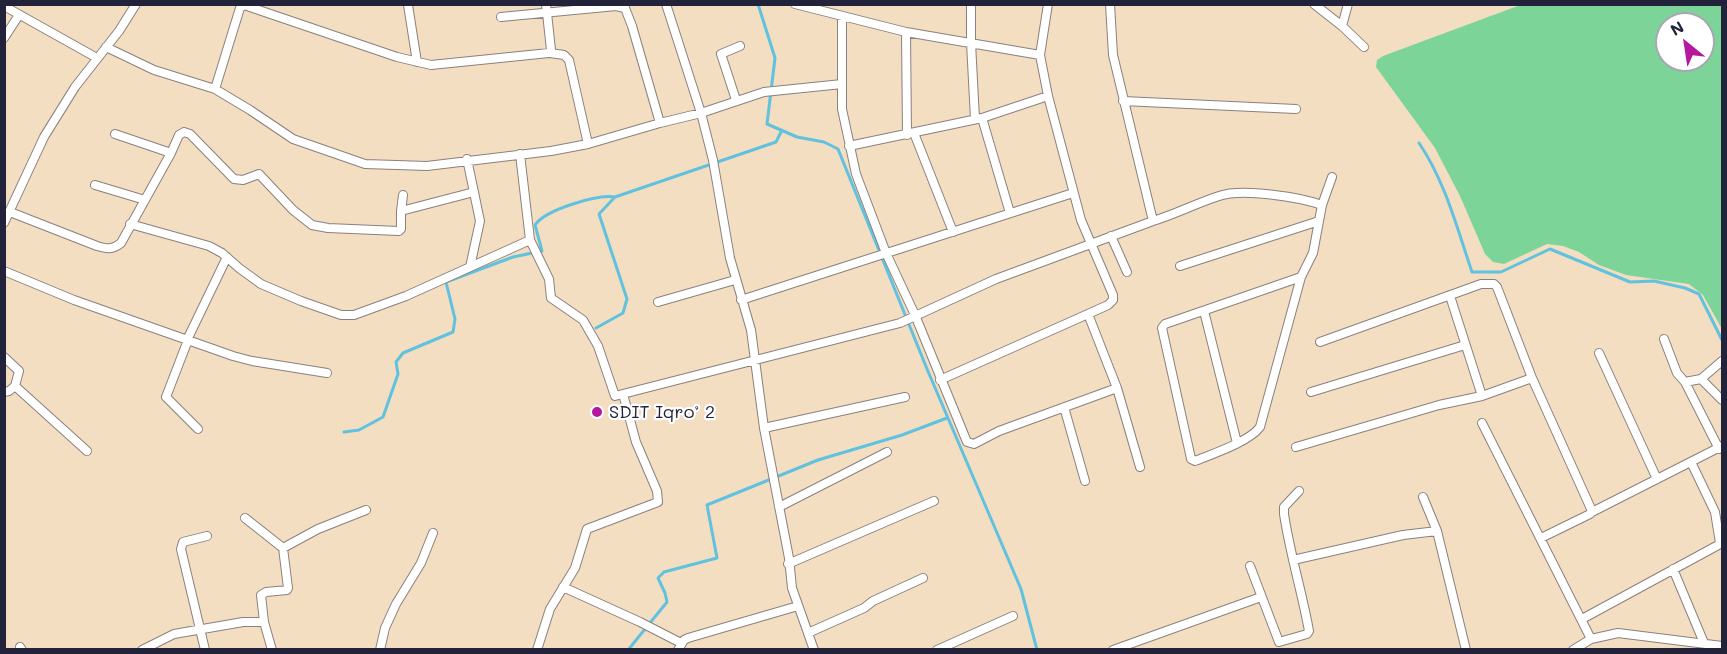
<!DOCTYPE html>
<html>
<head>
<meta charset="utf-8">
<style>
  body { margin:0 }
  #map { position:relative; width:1727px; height:654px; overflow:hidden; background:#f3dec2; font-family:Mali,sans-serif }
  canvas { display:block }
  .frame { position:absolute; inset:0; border:6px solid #22223b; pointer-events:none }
  .north { position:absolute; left:1655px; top:12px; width:60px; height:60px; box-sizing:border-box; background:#fff; border:2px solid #a7a7b1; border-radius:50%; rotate:330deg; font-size:16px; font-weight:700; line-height:24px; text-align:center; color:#22223b }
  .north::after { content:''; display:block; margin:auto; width:21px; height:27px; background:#b5179e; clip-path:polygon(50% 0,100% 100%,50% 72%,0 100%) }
</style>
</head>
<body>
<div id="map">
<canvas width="1727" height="654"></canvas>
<div class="frame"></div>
<div class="north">N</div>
</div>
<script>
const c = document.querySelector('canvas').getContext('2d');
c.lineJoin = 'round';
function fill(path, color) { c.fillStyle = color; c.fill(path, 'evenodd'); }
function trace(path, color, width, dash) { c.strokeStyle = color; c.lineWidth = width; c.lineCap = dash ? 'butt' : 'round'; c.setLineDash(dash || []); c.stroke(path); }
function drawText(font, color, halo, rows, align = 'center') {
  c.font = font + ' Mali,sans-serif'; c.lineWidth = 4.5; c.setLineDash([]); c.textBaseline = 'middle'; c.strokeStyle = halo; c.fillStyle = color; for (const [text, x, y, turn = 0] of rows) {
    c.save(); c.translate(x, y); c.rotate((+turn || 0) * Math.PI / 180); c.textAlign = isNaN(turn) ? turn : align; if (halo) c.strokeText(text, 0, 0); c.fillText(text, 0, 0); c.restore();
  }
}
fill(new Path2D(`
  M1523,4L1722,5V329L1703,295L1689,284L1626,275L1599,265L1579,252L1563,246L1547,244L1504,264L1493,262L1485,254L1460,196L1435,148L1376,67L1377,60L1383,56ZM1667,24H1703V60H1667Z`), '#7dd499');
trace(new Path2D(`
  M758,4L775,58L767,124L797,137L824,142L838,149L927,369L1021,589L1037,650
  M1419,143C1445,181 1457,228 1472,272H1501L1550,249L1630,282L1654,281L1685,288L1699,294L1722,340
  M596,328L623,313L627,299L599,214L615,197
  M344,432L359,430L383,417L398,374L396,362L403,353L453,332L455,319L446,282L513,257L542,251L535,225C545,210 597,194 615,197L776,142L782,130
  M628,650L667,602L665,593L658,578L664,572L717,558L707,505L818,460L902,435L947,418`), '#60c2de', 3);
const street = new Path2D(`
  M666,4L701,113L713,160L730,258L751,330L764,428L789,558L792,588L814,650
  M795,4L906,32L1040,55
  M971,4V43L975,119
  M1314,4L1342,26L1364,47
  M408,5L417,62
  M4,6L97,58
  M501,17L616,6L625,8L632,26L660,123
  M842,17V109L856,174L886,253L915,315L967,442L974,444L999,431L1117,388
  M1342,26L1348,4
  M906,32L907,135
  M4,38L19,15
  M106,47L154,70L215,89L250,110L293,139L365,164L427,166L551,151L588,144L660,123L701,113L764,92L842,84
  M550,53L564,55L569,60L588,144
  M215,89L240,8L244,5L397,57L431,65L549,53L551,50L546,4
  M736,100L721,54L740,46
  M1123,101L1296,109
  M982,118L1010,213
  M914,133L953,232
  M115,134L171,153
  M849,146L982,118L1048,96
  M520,154L530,240
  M467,159L480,221L470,267
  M95,185L145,200
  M401,211L403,195
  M10,212L97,246C107,249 112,250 121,243L171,153L179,135L184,132L190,134L234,179L243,180L259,174L293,210L312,225L328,228L399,231L401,229V211L474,192
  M1153,221C1176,214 1197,203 1219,196C1242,188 1299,197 1322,205
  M4,223L44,137L75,87L119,31L136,4
  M130,224L209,246L222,253L239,268L261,284L301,301L341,315H354L406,296L530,240L549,279L551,298L583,320L598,346L615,396L900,323L996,279L1153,221L1113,55L1110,4
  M1111,236L1127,272
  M1180,266L1319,221
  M4,271L74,300L233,356L252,361L327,373
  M1301,277L1165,324L1162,328L1190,454L1191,459L1195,461C1212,454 1249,442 1260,427L1301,277L1313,253L1322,205L1332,177
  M1450,296L1482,396
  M741,300L1073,193
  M658,302L735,280
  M1204,311L1237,443
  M1088,314L1117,388L1140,467
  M1664,339L1677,373L1685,382L1701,379L1722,361
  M187,340L227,257
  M188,340L166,397L198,429
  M1320,342L1481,284H1494L1497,287L1532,378L1592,511L1590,514L1541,538
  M1599,353L1657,479
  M4,357L19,371L15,386L87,451
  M1701,379L1722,400
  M940,380L1088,314L1108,305L1113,300V295L1081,220L1048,96L1040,55L1048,4
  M1685,382L1719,449
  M4,392L9,391L15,386
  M1311,392L1465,345
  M1064,407L1085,481
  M1482,423L1591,639
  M764,428L905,397
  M1296,447L1439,405L1482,396L1532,378
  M1691,462L1715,512L1720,543
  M1423,497L1437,531L1466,650
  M779,507L887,452
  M1592,512L1722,446
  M245,518L283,548L288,588L287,590L266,592L261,595L264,622
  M283,548L318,529L366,510
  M1293,560L1403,535L1437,531
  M788,564L934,501
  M1250,566L1279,642L1307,634L1309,631C1302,592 1290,554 1284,514V507L1299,491
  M1673,569L1704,643
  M563,587L640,622L681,643
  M1582,619L1722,543
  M808,633L864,608L873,601L923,578
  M20,647L22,650
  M142,650L174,634L243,622H264L272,650
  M205,650L181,549L183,542L207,536
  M380,650L385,628L396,604L421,563L433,533
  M537,650L550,609L575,568L587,529L658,502L657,491L636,442L623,394
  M678,650L684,640L688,638L798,606
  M937,650L1013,616
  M1113,650L1261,597
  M1573,650L1591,639L1618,633L1722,646`);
trace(street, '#8a807e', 10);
trace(street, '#fff', 8);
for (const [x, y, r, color] of [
  [597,412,6,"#b5179e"]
]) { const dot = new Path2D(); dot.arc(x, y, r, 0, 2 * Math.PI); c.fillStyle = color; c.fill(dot); trace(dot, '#fff', 2); }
drawText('18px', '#22223b', '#fff', [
  ["SDIT Iqro’ 2",609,412]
], 'left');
</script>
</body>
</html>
